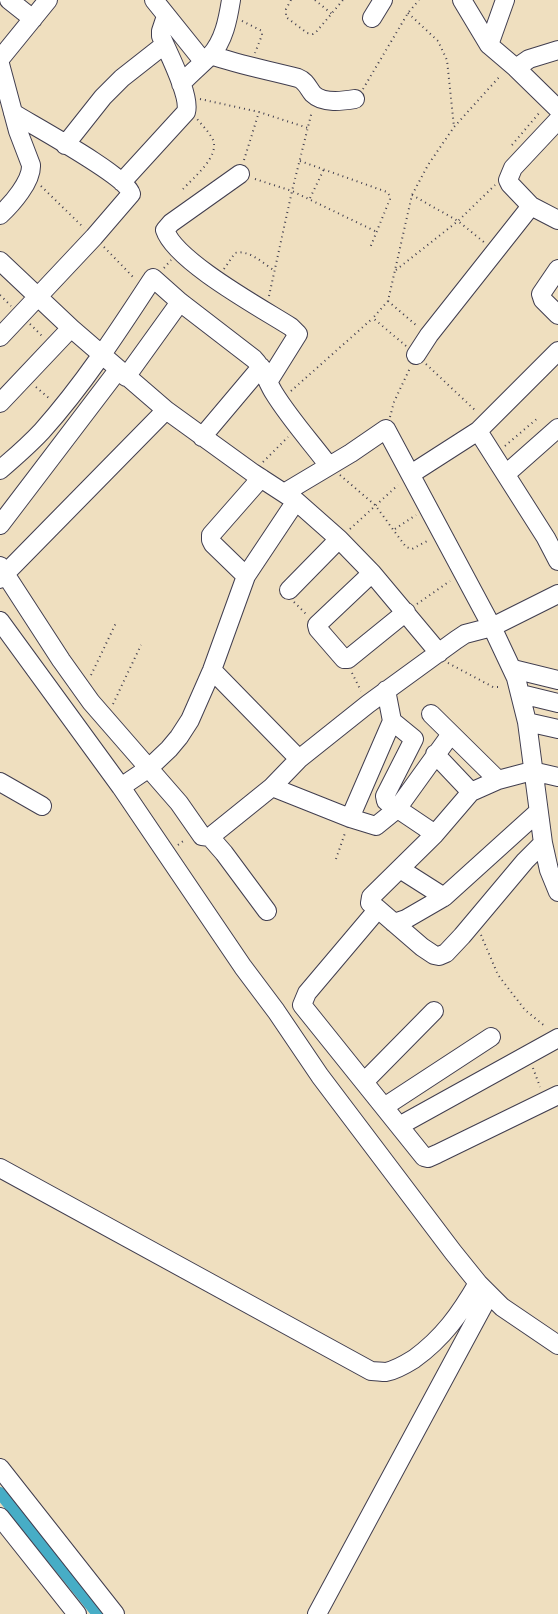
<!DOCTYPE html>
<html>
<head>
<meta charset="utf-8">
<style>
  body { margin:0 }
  canvas { display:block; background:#efdfbf }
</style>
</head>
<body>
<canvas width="558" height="1614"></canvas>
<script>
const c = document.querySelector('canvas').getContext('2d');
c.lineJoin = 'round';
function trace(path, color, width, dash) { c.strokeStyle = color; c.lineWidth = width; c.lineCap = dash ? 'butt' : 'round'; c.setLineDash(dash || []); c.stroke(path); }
trace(new Path2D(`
  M0,1493L98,1614`), '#47adc6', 12);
const minor = new Path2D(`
  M9,0L33,19
  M154,0L203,61
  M462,0L489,45
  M505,0L489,45L516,68L558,109
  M372,18L383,0
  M211,55C239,65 268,70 298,78C306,81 308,88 313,94C323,104 343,101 355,99
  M0,59L48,0
  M0,64L18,131L31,165C32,181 12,204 0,215
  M516,68L529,59L558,50
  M181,84C190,74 201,65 210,56C224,41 228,19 231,0
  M558,120L513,168L508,180L510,184L531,206L558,220
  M65,145L103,97L122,78L164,45
  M240,174L171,223L165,230C175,261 261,308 291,327L298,334L268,382
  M122,182L186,112C191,96 168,53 161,36V31L166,16
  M0,261L71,328L166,410L253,473L296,501L339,539L372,573L439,653
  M558,269L541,294L543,300L558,315
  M0,337L94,237L131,194C127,176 34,126 13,113
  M416,355L429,335L531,206
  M126,377L180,302
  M0,403L71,328
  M478,431L546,538L558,561
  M202,437L261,367
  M0,470C14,458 29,445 42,431C84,384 119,330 153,278L180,302L254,359C264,369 267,382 274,393C290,419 311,442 329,466
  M411,474L478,431L558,351
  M506,474L558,428
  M284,493L351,453L386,429L492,627L516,678L527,722L543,843L549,870L558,892
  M0,525L118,370
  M0,566L61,660L91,702L179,803L202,836L210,837L224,853L267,911
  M372,573L317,625L318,629L344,659H348L406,612
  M246,576L213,544L211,540V535L261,478
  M0,579L166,410
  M289,590L339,539
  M0,621L121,787L243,967L276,1011L320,1076L453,1252L478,1283L502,1307L558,1345
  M513,669L558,680
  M212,670L299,759
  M521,694L558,703
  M431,714L498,780
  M392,721L414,739L385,796L386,801L435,834
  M527,722L558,729
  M435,754L471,792
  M558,777L532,771L498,780L471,792L435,834L371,897L370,903L378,909L307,993L302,1005L424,1157L428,1158L437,1154L558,1095
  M0,782L42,806
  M121,787L149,768L169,749L179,737L190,720L212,670L246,576L296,501
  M272,787L350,818L376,826L397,809L451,734
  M350,818L392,721L386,690
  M210,837L272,787L299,759L368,704L456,640L465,634L492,627L558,594
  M400,869L444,897L538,812
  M378,909L422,947L434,955L439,956L446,953L462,936L525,861L543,843
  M394,923L406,919L444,897
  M364,1082L434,1011
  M384,1107L491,1037
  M399,1126L558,1038
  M0,1168L371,1371C376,1371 381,1372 386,1372C396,1370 406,1364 414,1359C443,1338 460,1314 478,1283
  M0,1468L115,1614
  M0,1517L77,1614
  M317,1614L489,1295`);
trace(minor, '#413e4f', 20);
trace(new Path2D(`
  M291,0L286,9V17L307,33L313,34L317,31L343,0
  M315,0L332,14
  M408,13L438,41L447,60L454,127
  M242,21L262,31V35L255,53
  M363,89L408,13L419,0
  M200,99L259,112L308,128
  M512,145L540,112
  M244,160L259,112
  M300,161L387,192L390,196V199L370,248
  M255,179L292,191L377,232
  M41,186L84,228
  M183,189C193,178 222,155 212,138C208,131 202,125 197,119
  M412,195L458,221L485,243
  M310,198L324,169
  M104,247L135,279
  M164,268L171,260
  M224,269L235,253C249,249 264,264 275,271
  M396,270L458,221L495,185
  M0,295L11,306
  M269,296L292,191L312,111
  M388,301L417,326
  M30,324L43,337
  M406,346L373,318L388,301L412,195L428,165L454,127L501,75
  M426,364L477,412
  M36,387L50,399
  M291,391L373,318
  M390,417L394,402L410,368
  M505,446L539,417
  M263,462L288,437
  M340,475L375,505L406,547L412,549L429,540
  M350,529L398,485
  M395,529L416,515
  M294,602L307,615
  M417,604L450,581
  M448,663L493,687H502
  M352,673L361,691
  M91,675L116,623
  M113,704L141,645
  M178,845L186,839
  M336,859L345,833
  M481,935L498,975L525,1010L546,1027
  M533,1068L540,1087`), '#413e4f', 2, [1, 4]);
trace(minor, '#fff', 18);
</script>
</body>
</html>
